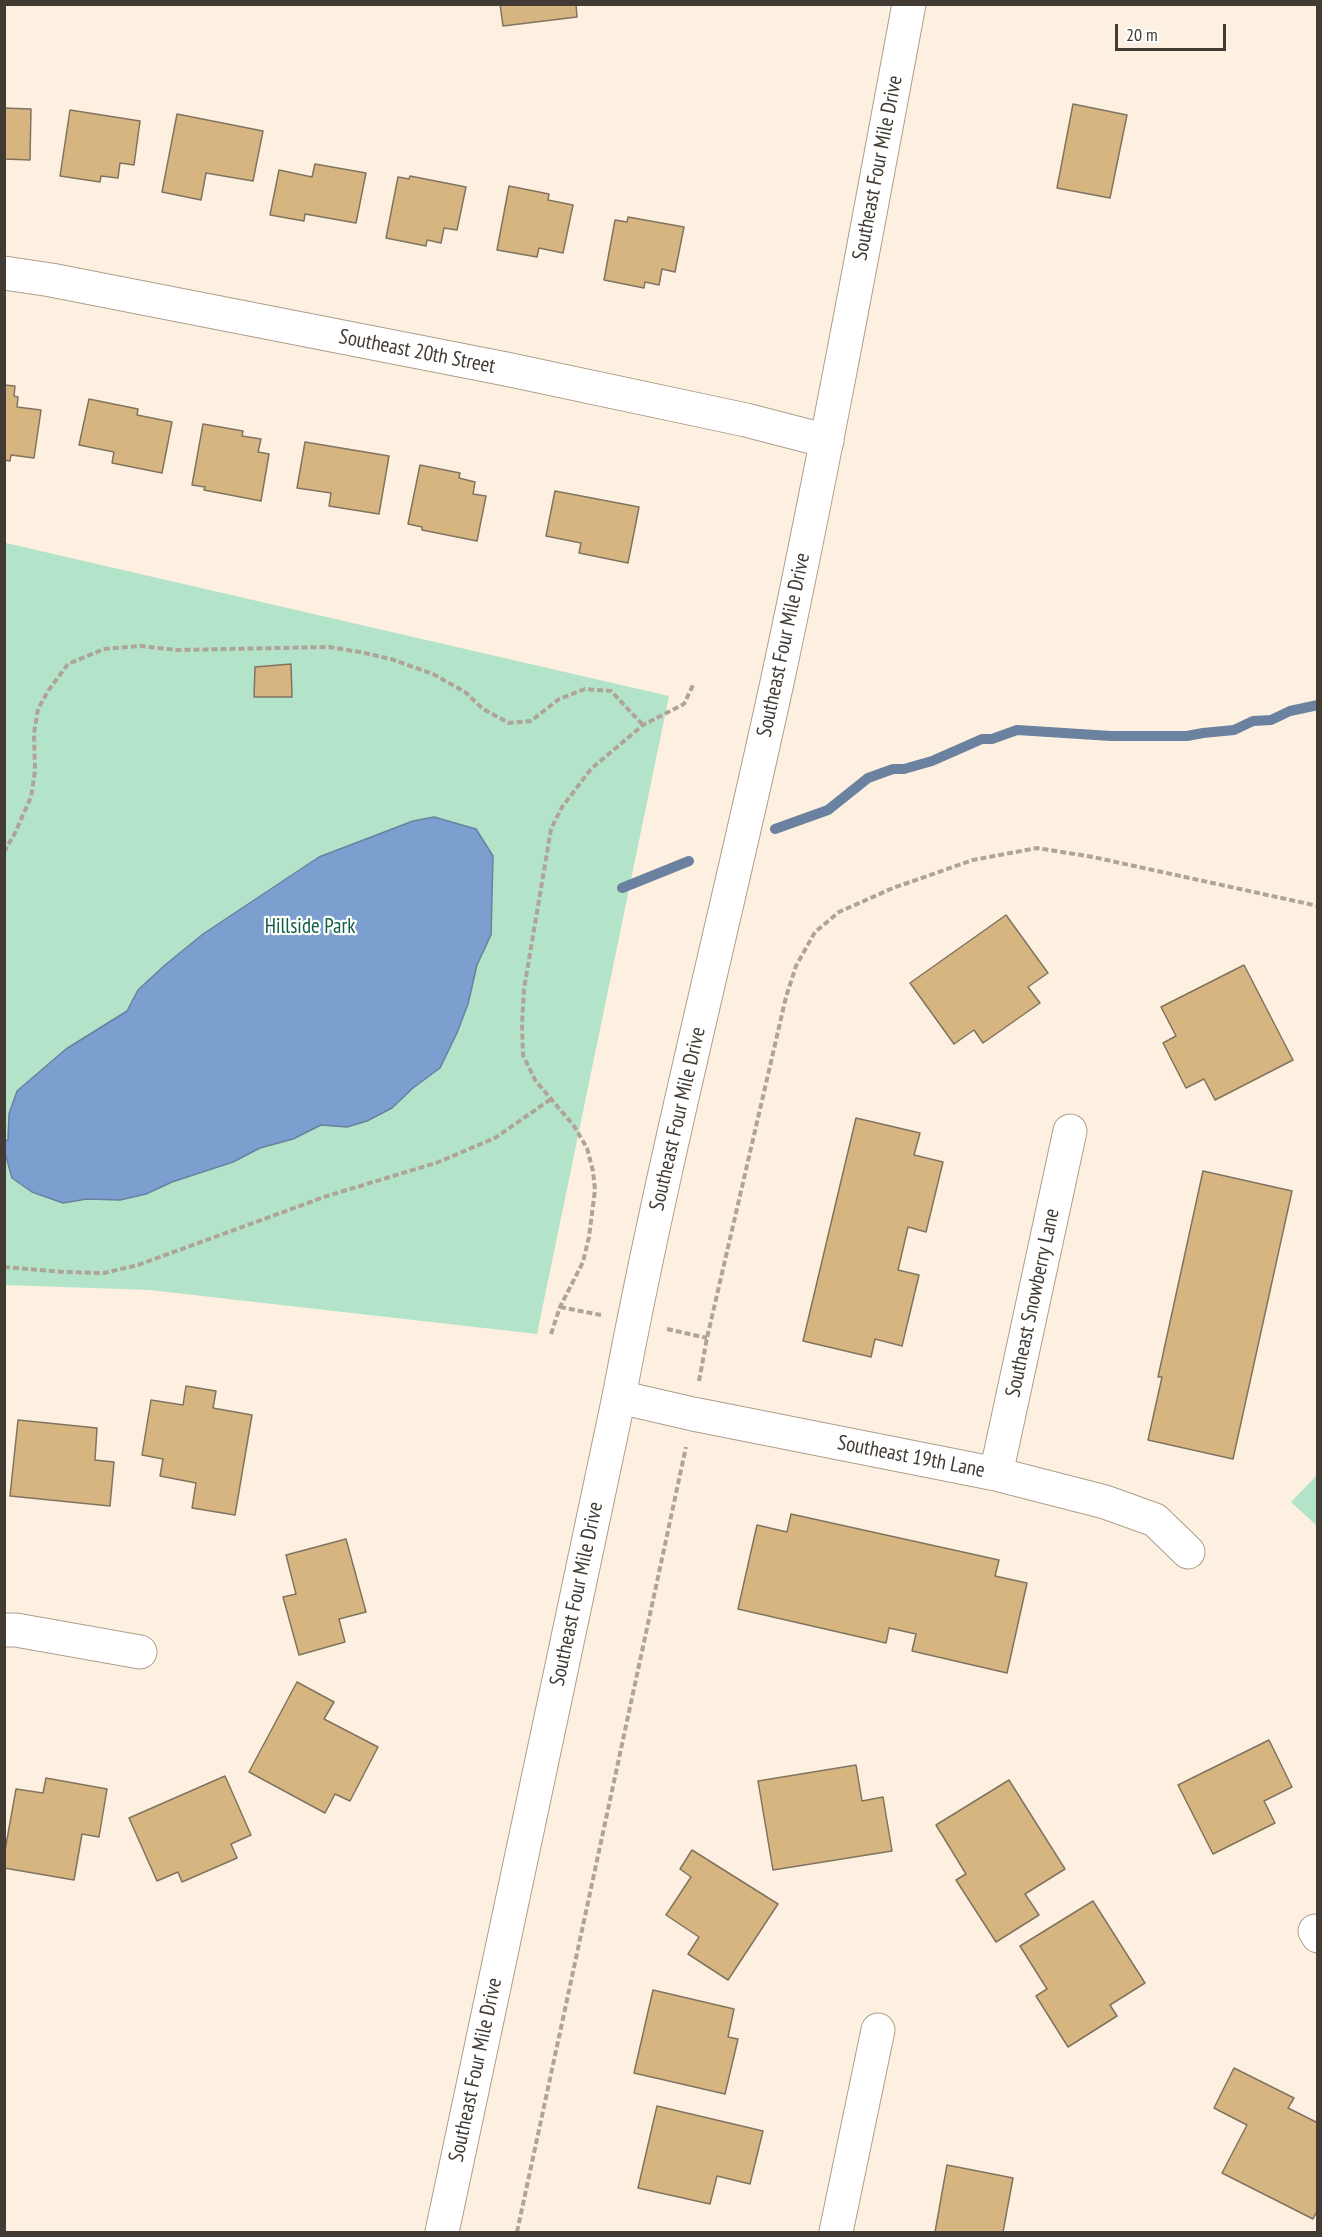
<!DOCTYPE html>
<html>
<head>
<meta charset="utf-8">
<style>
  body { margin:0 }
  #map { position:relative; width:1322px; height:2237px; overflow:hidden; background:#fef0e0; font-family:"PT Sans Narrow",sans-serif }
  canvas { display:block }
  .frame { position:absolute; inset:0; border:6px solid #423b33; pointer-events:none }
  .scale { position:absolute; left:1115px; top:24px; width:111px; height:27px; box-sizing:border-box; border:3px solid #423b33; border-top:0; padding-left:8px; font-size:18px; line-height:21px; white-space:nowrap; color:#423b33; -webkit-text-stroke:4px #fff; paint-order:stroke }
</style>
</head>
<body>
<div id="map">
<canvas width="1322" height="2237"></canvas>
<div class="frame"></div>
<div class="scale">20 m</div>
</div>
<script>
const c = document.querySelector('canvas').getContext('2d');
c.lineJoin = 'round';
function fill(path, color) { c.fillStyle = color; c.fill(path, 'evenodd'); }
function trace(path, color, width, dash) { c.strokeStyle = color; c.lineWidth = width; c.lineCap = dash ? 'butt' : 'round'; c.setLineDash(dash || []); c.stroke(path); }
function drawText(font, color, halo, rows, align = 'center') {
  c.font = font + ' "PT Sans Narrow",sans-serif'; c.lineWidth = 4.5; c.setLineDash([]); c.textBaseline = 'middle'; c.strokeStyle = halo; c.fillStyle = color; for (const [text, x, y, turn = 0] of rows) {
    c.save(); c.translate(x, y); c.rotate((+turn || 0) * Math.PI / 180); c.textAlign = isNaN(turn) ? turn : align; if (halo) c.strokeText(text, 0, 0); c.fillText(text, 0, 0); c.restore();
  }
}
fill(new Path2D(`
  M6,543L669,696L537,1334L149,1290L5,1285L4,552Z
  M1317,1475V1526L1291,1502Z`), '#b3e4ca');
const water = new Path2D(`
  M434,817L476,829L493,856L491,935L477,965L468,1004L457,1033L440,1068L413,1088L392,1108L367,1121L347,1127L321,1125L293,1139L260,1148L233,1162L172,1182L146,1194L120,1200L87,1199L63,1203L32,1192L12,1178L5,1153V1141L8,1140L9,1114L17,1091L66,1049L127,1011L138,990L165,965L203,934L319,857L413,821Z`);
fill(water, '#7b9fce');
trace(water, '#6a81a0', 1.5);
trace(new Path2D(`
  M775,829L828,810L868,778L893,769H904L932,761L982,739H992L1017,730L1111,736H1187L1203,733L1234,730L1253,721L1271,720L1290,711L1318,705
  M622,888L689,861`), '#6a81a0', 10);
const building = new Path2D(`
  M500,4H576L577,17L503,26Z
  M1073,104L1127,115L1110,198L1057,188Z
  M4,108L31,109L30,160L4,159Z
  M70,110L140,121L134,165L120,163L118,178L101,176L100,182L60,176Z
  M177,114L263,131L253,181L206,173L201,200L162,192Z
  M315,164L366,173L356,223L305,214L304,221L270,215L279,170L312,177Z
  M410,176L466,187L457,230L444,228L441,243L427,240L426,246L386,238L398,177L409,179Z
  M509,186L549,194L548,200L573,205L563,253L539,248L537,257L497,250Z
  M628,217L684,227L675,272L662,269L659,285L645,282L644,288L604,280L615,220L627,222Z
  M4,385L15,386L14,396L18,397L17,407L41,410L34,458L11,455L10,461L4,460Z
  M89,399L138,409L137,415L172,422L162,473L112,463L114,452L79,445Z
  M203,424L243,431L242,436L261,439L258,452L269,454L261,501L204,490L205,487L192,485Z
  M305,442L389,456L379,514L329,506L331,493L297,488Z
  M420,465L460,473L459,478L475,482L473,494L486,496L477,541L422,530V527L408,524Z
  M555,491L639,507L628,563L579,553L581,543L546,536Z
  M291,664L292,697H254L255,667Z
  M1006,915L1048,973L1028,987L1040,1003L983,1043L974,1030L954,1044L910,983Z
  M1244,965L1293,1060L1215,1100L1204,1079L1186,1088L1163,1043L1176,1036L1161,1007Z
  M856,1118L920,1133L914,1155L943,1162L926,1232L908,1227L898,1270L919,1275L902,1346L875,1339L871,1357L803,1341Z
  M1203,1171L1292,1191L1233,1459L1148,1440L1162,1377H1158Z
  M186,1386L216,1391L213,1408L252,1415L235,1515L192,1508L196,1483L160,1476L163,1459L142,1455L151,1400L183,1405Z
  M18,1420L97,1428L95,1460L114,1462L110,1506L10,1496Z
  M791,1514L999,1560L995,1576L1027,1583L1007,1673L912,1651L916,1634L889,1628L886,1643L738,1609L757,1525L787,1532Z
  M346,1539L366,1612L339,1619L345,1642L299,1655L283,1597L296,1594L286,1555Z
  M297,1682L334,1702L324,1719L378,1747L350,1801L335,1794L325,1813L249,1772Z
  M1269,1740L1292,1787L1264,1801L1275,1823L1213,1854L1178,1785Z
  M856,1765L862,1801L883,1797L892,1851L773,1870L758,1781Z
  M225,1776L251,1835L231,1844L237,1858L182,1882L178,1872L157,1881L129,1818Z
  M46,1778L107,1789L99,1837L82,1834L74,1880L4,1868V1856L16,1789L43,1793Z
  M1009,1780L1065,1869L1025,1894L1039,1915L996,1942L956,1880L966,1874L936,1825Z
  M692,1850L778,1904L728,1980L688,1954L699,1937L666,1915L691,1877L680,1869Z
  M1093,1901L1145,1983L1110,2005L1117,2016L1068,2047L1036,1996L1047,1989L1020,1946Z
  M653,1990L734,2009L728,2037L738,2039L725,2094L634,2073Z
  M1234,2068L1294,2098L1288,2108L1318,2123V2209L1313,2219L1222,2173L1247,2125L1214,2108Z
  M657,2106L763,2131L750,2184L717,2176L710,2204L638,2188Z
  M947,2165L1013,2178L1003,2232H935Z`);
fill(building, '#d6b580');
trace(building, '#807460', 1.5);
const minor = new Path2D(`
  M4,273L51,280L506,369L746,420L827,441
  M619,1397L693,1414L996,1474L1105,1502L1155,1520L1188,1552
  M996,1474L1070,1131
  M4,1630H16L140,1652
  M1315,1931L1318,1936
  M836,2232L878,2030`);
const secondary = new Path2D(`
  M442,2232L619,1397C664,1156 726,918 778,678C826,454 867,229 909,4`);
trace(minor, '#af9e8c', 35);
trace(secondary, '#af9e8c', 35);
trace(new Path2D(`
  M4,852L15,833L31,797L35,771L34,733L38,709L48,691L68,664L104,649L140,646L177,650L329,647L360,652L391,659L433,674L465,692L483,709L509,723L531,721L559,699L585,689L611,691L643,725
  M4,1267L64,1272L104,1273L138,1265L327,1196L436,1163L495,1138L551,1099
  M560,1307L601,1315
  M667,1329L707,1338
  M551,1334L560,1307L583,1262L589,1237L595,1190L593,1171L587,1148L574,1126L535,1080L523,1055L522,1024L524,989L551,829L562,807L591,769L643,725L684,704L694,683
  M699,1381L707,1338L786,997L796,966L815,932L839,912L893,888L973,860L1037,848L1093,857L1318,906
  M517,2232L686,1447`), '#afa497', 4, [6, 3]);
trace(minor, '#fff', 33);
trace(secondary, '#fff', 33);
drawText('21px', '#423b33', '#fff', [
  ["Southeast Four Mile Drive",878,168,-79],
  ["Southeast 20th Street",417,352,11],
  ["Southeast Four Mile Drive",784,645,-78],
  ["Southeast Four Mile Drive",678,1119,-77],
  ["Southeast Snowberry Lane",1033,1303,-78],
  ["Southeast 19th Lane",911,1457,11],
  ["Southeast Four Mile Drive",577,1594,-78],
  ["Southeast Four Mile Drive",476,2070,-78]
]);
drawText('21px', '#115f42', '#fff', [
  ["Hillside Park",310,927]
]);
</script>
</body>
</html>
